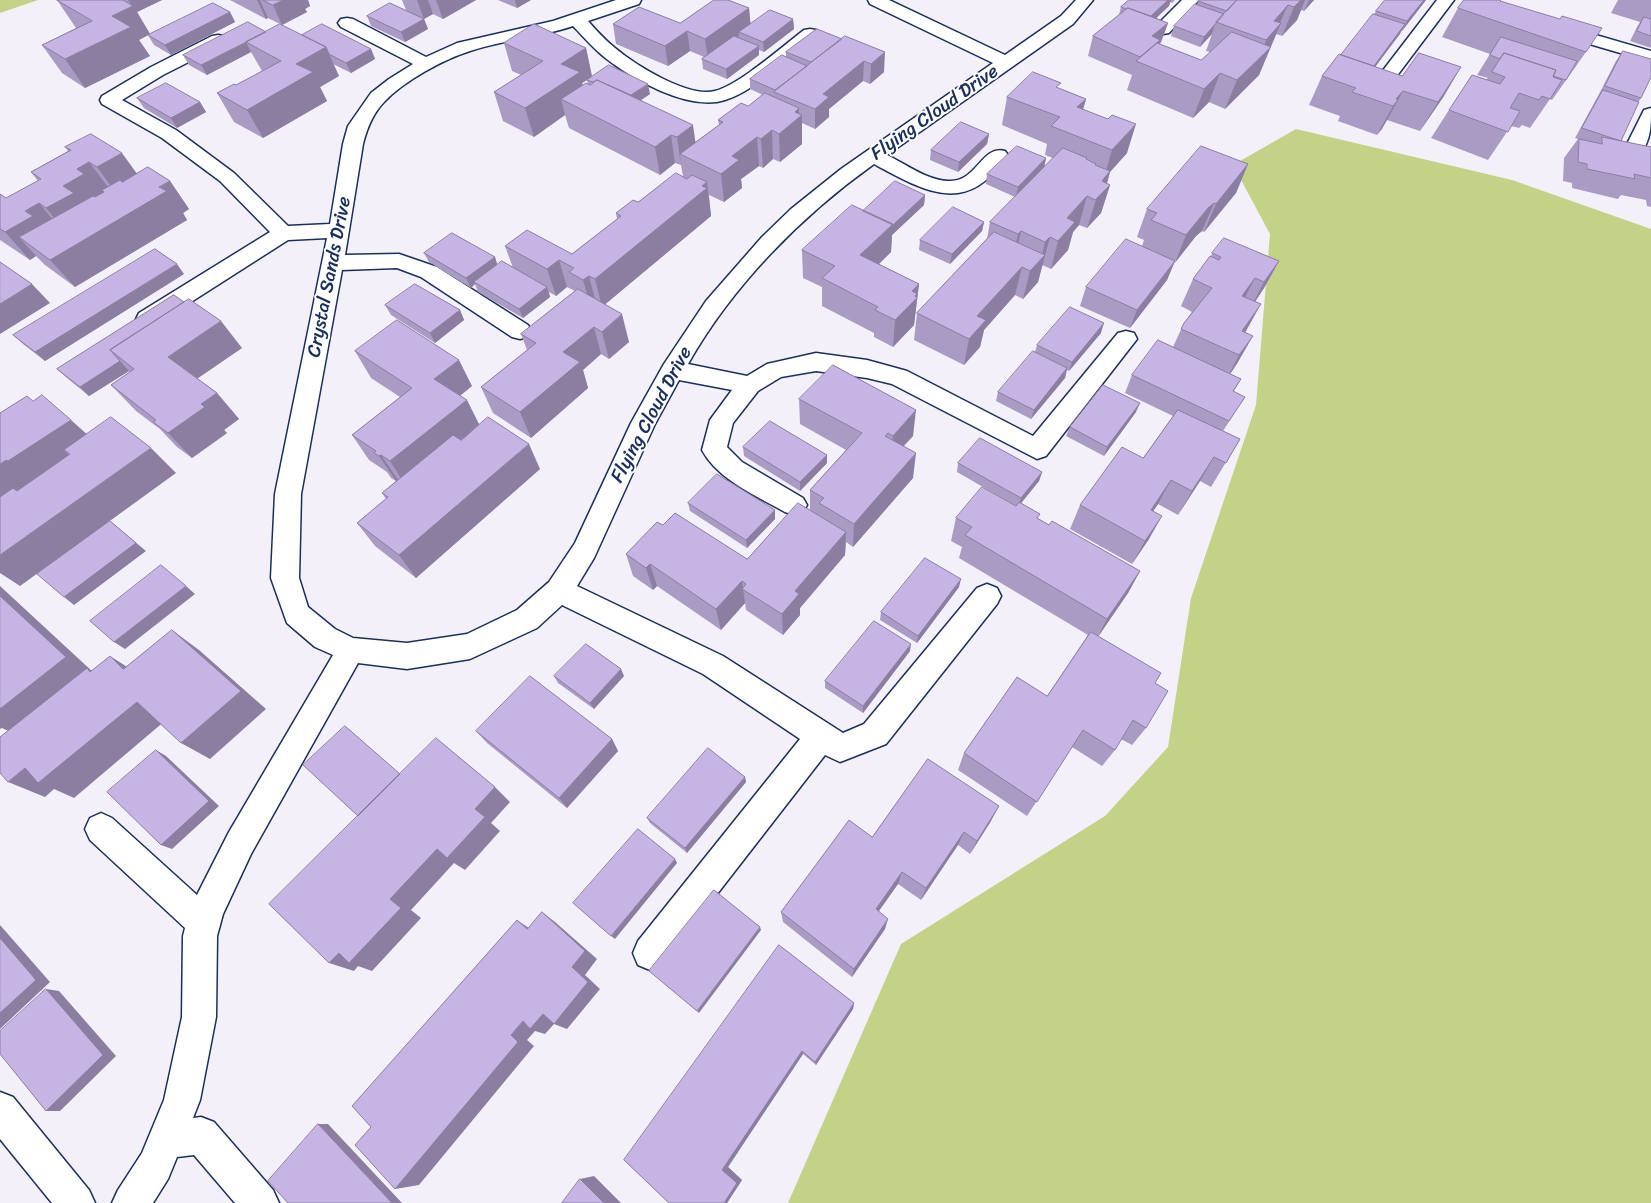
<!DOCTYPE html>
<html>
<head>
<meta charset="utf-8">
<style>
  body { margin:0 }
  canvas { display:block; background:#f4f0fa }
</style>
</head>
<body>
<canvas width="1651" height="1203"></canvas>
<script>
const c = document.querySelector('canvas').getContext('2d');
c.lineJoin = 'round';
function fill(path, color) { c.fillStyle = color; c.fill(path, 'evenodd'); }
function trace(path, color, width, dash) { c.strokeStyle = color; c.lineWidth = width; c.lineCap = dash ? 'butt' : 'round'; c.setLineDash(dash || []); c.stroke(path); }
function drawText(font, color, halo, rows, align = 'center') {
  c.font = font + ' Sriracha,sans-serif'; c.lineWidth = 4; c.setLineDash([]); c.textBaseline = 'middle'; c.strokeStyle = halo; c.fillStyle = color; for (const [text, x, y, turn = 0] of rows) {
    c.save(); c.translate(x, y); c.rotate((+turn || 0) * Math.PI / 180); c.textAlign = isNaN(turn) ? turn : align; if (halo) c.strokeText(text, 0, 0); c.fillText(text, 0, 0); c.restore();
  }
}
fill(new Path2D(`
  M0,0H38L0,13Z
  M1296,129L1512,180L1651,229V1203H788L901,944L1105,816L1168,747L1191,598L1256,405L1270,234L1233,165Z`), '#c3d286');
const minor = new Path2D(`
  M616,0H641L639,4L588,21C596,30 605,40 615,48C635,65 688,98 715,91C739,85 783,46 804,30L810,29L816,30L819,34C810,47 790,58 777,68C762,80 744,94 725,100C689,112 630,78 603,56C592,47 583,36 573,26C540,37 504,40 470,51C444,59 404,81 385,101C373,113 367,128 363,144L345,255L399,254L437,267L528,325L531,331L528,337L520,339L512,337L421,277L397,268L342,270L301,494L299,578L308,607L335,629L353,638L407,643L467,634L517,610L549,582L575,543L631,423L664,364L706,301L762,237L791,209L841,169L993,63L870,4L868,0H889L1005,55L1061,16L1076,0H1093L1073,24L887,155C906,164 926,180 948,181C977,183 981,145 1005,151L1008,155C967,216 928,193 874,164C801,216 732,286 688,364L747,376L767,364L816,353L867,360L907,371L1033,436L1118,333L1126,331L1134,333L1137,339L1046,456L1037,459L892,384L867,378L816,371L781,377L758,391L733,423L727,447L742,462L803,498L807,505L803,512L794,515L785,512C757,496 718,480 702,450L710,420L732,390L679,380L655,424L594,558L577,586L723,656L843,733L864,724L977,588L987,584L997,588L1001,596L997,604L886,744L840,762L825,755L662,965L650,970L638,965L633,953L638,941L800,739L703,674L562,605L537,628L470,659L407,669L358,663L251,854L223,914L217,936L216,1017L200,1100L193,1118L201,1117L214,1122L273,1190L279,1203H235L194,1155L177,1157L168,1179L153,1203H112L118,1190L142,1153L164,1100L182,1017L183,936L185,928L90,840L85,829L90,818L101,813L112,818L197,895L229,832L333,655L315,647L287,623L271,578L275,494L327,238L288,240L155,325L147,327L139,325L136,319L139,313L270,232L220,181L162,138L102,104L100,100L102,96L151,67L212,36L218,35L224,36L227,40L224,44L163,75L122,100L176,130L234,173L288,226L330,224L343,144L348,126L371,93L389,79L413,64L341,27L338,23L341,19L347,18L353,19L426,57L457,43L553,21Z
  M1182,0H1199L1169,33L1163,34L1157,33L1154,29L1157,25Z
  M1437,0H1454L1393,81L1387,82L1381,81L1378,77L1381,73Z
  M1558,24L1651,51V62L1552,33L1549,29L1552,25Z
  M1651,108C1651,127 1651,138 1641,154L1634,156L1627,154L1624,150L1644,110Z
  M0,1092L13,1097L89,1190L95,1203H52L0,1139Z`);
trace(minor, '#1b2f5e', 3);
fill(minor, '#fff');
fill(new Path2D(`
  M57,0H162L137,12L150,34L230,12L235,22L171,55L154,45L148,35L139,40L150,56L85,88L62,73L42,45L76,28Z
  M230,0H308L310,6L305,9L307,12L282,25L268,18L266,19Z
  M402,0H476L443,19L433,14L424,19L428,29L405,42L371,26L367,16L406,10Z
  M498,0H531L517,8Z
  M1129,0H1175L1172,3L1170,2L1169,6L1156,18L1168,23L1161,42L1160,44L1201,60L1210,52L1206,51L1212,34L1200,47L1171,36L1174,26L1197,5L1199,0H1314L1304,11L1301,10L1297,20L1282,36L1276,34L1259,75L1225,109L1209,102L1193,118L1127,90L1132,75L1088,56L1093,36L1119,15L1121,7Z
  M1426,0L1402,31H1401L1375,67L1444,96L1420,131L1387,120L1377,135L1338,121L1340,116L1309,105L1322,76L1341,55L1374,14L1376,11Z
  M1618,0H1651V48L1630,41L1637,27L1640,22L1611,13Z
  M1501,1L1586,52L1552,100L1550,99L1530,128L1522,125L1519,128L1511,126L1488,160L1431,138L1449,110L1488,78L1477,75L1490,54L1442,37L1458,8Z
  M749,8L750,24L793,19L794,29L764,52L759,50V55L727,79L703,69L702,59L704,57L690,51L668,66L616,44L613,24L680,23Z
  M817,29L884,72L870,84L863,81L829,109V117L815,129L802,123V144L780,162L773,159L763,168L759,166L741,179L742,188L724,202L709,195L711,216L605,304L629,342L609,359L601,354L583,370L588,388L531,438L493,413L481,387L527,350L521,334L575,291L567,287L556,296L549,292L550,297L523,318L478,292L475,284L471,288L429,262L424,253L495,257L497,265L513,268L505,246L572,254L617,219L616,213L638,202L683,177L681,165L675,163L660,175L569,128L565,115L534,137L503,121L494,92L521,75L512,71L504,43L586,48L592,76L650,94L641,100L695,142L719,125L718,120L748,106L763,95L750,89V79L786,57V52ZM587,80L588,84L583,85L582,83Z
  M266,32L302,35L371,49L375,59L351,73L333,64L339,76L320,87L327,101L263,138L234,122L217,93L236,85L262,71L251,52L207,75L189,65L183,55Z
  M1623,51L1641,98L1639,101L1621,141L1651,147V207L1647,206L1646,200L1621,195L1618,199L1572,188V183L1563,181L1564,158L1578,139L1575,138L1598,96L1616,61Z
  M1060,89L1086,99L1083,109L1127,153L1110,172L1107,183L1110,185L1101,213L1087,228L1079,225L1073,232L1068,250L1051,269L1042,265L1038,282L1023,299L1015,295L984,330L980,347L964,365L914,340L917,313L987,239L990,222L1015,197L986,184L987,174L1046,158L1044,167L1053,158L1045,155L1047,144L1002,125L1007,97Z
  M137,98L200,102L206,112L177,128L144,108Z
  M989,134L987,144L958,172L930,160L931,150Z
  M65,147L137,173L170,181L189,209L183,213L187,220L75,287L45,265L36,256L30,260L0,240V194L6,198L38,181L31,172L68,151Z
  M1248,164L1236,193L1204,232L1202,231L1196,236L1174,263L1167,280L1130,328L1080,306L1086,287L1142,246L1144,240L1137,237L1147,209Z
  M925,195L924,205L892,235L891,252L879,264L919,284L914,325L893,347L874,337V333L822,306V287L803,278L802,250L863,211Z
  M984,222L982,231L950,264L919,250L920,240Z
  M1212,253L1279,261L1264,288L1255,302L1245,332L1238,362L1230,374L1241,379L1234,391V414L1223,431L1240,439L1211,487L1200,481L1178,515L1158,504L1153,511L1149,539L1132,564L1070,529L1080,505L1143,458L1173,416L1125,393L1132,375L1173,347L1184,323L1192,312L1181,306L1193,279L1211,257Z
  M184,274L45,361L23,344L13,335Z
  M174,295L242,348L197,378L217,393L239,419L224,430L227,433L192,458L177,447L160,429L136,411L111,385L130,372L129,371L89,396L67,378L57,369Z
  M385,305L460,310L464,320L435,343L391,315Z
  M1101,333L1069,371L1067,370L1065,378L1031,419L996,401L998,392L1035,352L1037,345Z
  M355,351L472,386L460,396L479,425L540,469L416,578L375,546L357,523L386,499L382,493L396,481L391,478L387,472L369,460L352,435L400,397L371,378Z
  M799,399L913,436L903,446L913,478L853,547L846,542L845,555L800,608V615L783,635L746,610L745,603L721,630L657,586L653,590L633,576L626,554L663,525L747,559L810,511V490L846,450L800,424Z
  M1136,412L1104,456L1066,436L1070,427Z
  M743,447L827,455V463L800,491L744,456Z
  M958,463L1042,472L1039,481L1021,503L1038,519L1049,525L1140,571L1128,593L1098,636L1155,683L1146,728L1132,745L1121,739L1115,750L1102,766L1072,747L1027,816L958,770L964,753L1047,696L1088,635L959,558L962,547L951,541L956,518L1016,506L957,472Z
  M688,503L775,519L747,548L690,511Z
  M959,587L917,643L880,620L881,612Z
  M910,651L863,713L825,688V681Z
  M554,676H624L594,709L558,683Z
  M476,731L612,739L618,751L567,808L487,743Z
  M745,777L746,782L687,853L650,823L647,818Z
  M991,821L970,854L958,845L921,900L898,884L879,911L885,929L852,977L783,922L781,912L872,837Z
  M854,1003L853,1009L816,1065L803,1054L728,1167L742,1180L727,1203H669L624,1160Z`), '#aa9bc5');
fill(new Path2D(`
  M128,0H162L137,12L150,34L139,40L150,56L85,88L65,59L112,16L132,6Z
  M257,0H260L268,18L266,19Z
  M283,0H308L310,6L305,9L307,12L282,25L273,5Z
  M417,0H428L433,14L424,19L428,29L405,42L401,32L424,19Z
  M436,0H476L443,19Z
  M515,0H531L517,8Z
  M1168,0H1171L1169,6L1147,27L1150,17Z
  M1301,0H1305L1297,20L1282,36L1294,7Z
  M1309,0H1314L1304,11Z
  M1424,0H1426L1402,31L1407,21Z
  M1288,5L1279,25L1281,23L1259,75L1225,109L1237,80L1259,59L1274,21Z
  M749,8L751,28L739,32V36L708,59L705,39Z
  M230,12L235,22L171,55L165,45Z
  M793,19L794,29L764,52L763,42Z
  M1168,23L1161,42L1138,63L1140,57L1152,36Z
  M1215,24L1212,34L1200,47L1204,37Z
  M1405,24L1400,34L1366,79L1371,69Z
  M687,31L690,51L668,66L665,46Z
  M266,32L246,42L251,52L207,75L201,65Z
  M759,46V55L727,79L726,69Z
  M326,47L339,76L320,87L327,101L263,138L247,110L296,64Z
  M586,48L592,77L582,83L586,101L561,99L565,115L534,137L525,108L561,64Z
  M371,49L375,59L351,73L346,63Z
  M885,52L884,72L870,84L871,64Z
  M864,61L863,81L829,109V117L815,129V109L823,94Z
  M1461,67L1444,96L1420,131L1438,102Z
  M1220,73L1209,102L1193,118L1204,89Z
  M648,84L650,94L629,108L627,98Z
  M1403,91L1382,129L1377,135L1393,106L1396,99Z
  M1086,99L1078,127L1077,107Z
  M200,102L206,112L177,128L171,118Z
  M799,108V117L802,115V144L780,162L779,134L795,112Z
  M1136,124L1127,153L1110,172L1105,190L1110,185L1101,213L1087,228L1102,181L1104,178L1112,150Z
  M693,125L697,153L680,154L681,165L677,137Z
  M772,130L773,159L763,168L761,139Z
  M989,134L987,144L958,172L959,162Z
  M671,135L675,163L660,175L655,147Z
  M757,137L759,166L741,179L742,188L724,202L721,174L732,156Z
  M122,153L143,182L118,196L97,167Z
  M1046,158L1044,168L1016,197L1018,187Z
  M89,162L111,191L104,192L102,190L105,195L70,237L46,208L63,186L77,169Z
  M1248,164L1236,193L1204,232L1216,204Z
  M170,181L189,209L183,213L187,220L75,287L50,260Z
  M707,182L711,216L602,307L595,279Z
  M925,195L924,205L892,235L891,252L859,283L860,255Z
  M1087,196L1079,225L1073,232L1068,250L1051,269L1058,241L1067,218Z
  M39,203L63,232L19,237L36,256L30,260L5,232L25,211Z
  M1214,203L1202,231L1196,236L1175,263L1186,235L1208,208Z
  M984,222L982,231L950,264L952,254Z
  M1021,231L1015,259L1012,262L1018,234Z
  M1050,237L1038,282L1023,299L1030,271L1041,259L1045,242Z
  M495,257L498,267L474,282L475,284L471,288L466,278Z
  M559,260L567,287L556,296L547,269Z
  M1175,261L1167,280L1130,328L1137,310Z
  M1279,261L1264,288L1250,309L1264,282Z
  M177,264L184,274L45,361L35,352Z
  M1022,267L1015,295L984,330L980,347L964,365L969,339L977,316Z
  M589,276L596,303L591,307L583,280Z
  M1255,278L1241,305L1242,296Z
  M32,284L50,303L0,334V304Z
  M919,284L914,325L893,347L895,320L912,291Z
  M547,287L550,297L523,318L519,309Z
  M1261,304L1246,331L1232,352L1242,331Z
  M460,310L464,320L435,343L430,333Z
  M622,314L629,342L609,359L602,332Z
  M221,321L242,348L191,383L168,357Z
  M1104,323L1101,333L1069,371L1072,362Z
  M594,327L601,354L583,370L588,388L531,438L520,412L563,352Z
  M1253,336L1238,362L1225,382L1239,355Z
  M459,360L472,386L448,405L434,379Z
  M120,361L129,371L89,396L80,387Z
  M1067,368L1065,378L1031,419L1034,410Z
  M217,393L239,419L224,430L227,433L192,458L168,433L201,404Z
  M467,400L480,426L406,486L390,461Z
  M1140,403L1136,412L1104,456L1107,447Z
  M916,410L913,436L890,461L893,436Z
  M71,420L99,445L70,454L64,450L76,460L0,508V464Z
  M529,444L540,469L416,578L399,555Z
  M151,448L176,473L20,586L0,573V555Z
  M916,453L913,478L853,547L854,524Z
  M381,455L398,480L396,481L379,456Z
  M827,455V463L800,491V482Z
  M1214,457L1200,481L1178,515L1192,491Z
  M1042,472L1039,481L1018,507L1021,498Z
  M1171,480L1158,504L1138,534L1151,510Z
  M775,510V519L747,548L746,540Z
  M1162,516L1149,539L1132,564L1145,541Z
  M110,521L146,551L74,605L64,597Z
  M846,532L845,555L800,608V615L783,635L782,614L795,591Z
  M650,564L657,586L653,590L646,568Z
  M1140,571L1128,593L1096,640L1107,619Z
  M961,579L959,587L917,643L918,636Z
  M742,581L745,603L721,630L716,609Z
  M0,586L93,672L19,736L2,728L0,729Z
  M186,586L195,594L125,649L114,642Z
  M172,630L199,650L266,709L210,759L181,743Z
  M911,644L910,651L863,713V706Z
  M110,656L140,675L123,669Z
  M621,669L624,676L594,709L590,703Z
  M137,702L166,720L74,798L54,789L45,797L8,782L25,768Z
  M612,739L618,751L567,808L559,798Z
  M156,750L166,756L219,806L172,849L161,845Z
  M745,777L746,782L687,853L685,848Z
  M495,787L510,802L491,823L500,831L465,870L454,863L411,910L421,918L372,971L358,966L354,971L329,963Z
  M999,806L991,821L970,854L977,841Z
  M964,832L958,845L921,900L926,888Z
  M675,859L677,863L615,939L611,936Z
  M902,872L898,884L873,919L876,909Z
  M542,912L555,922L597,959L585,975L600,989L567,1029L554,1024L545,1034L535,1031L527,1040L534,1046L419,1185L395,1189L511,1035L523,1021Z
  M888,919L885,929L852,977L854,969Z
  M517,920L532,930L527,929Z
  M0,925L50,982L0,1029Z
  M760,927L761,930L699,1013L697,1011Z
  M46,989L59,991L116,1056L60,1111H46Z
  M854,1003L853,1009L816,1065L815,1062Z
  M802,1051L803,1054L728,1167L742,1180L727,1203H724L722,1170Z
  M318,1124H328L402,1203H392Z
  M594,1176L621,1203H604L580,1179Z`), '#8b7ea0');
const building = new Path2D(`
  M57,0H123L133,6L112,16L131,27L65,59L42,45L92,21Z
  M263,0H283L273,5Z
  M714,0H728L749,8L705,39L687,31L665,46L613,24L639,7L680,23Z
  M1129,0H1168L1151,16L1128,8L1126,9L1121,7Z
  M1199,0H1237L1227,11L1198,1Z
  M1237,0H1301L1294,7L1288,5L1274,21L1281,23L1266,40L1216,22Z
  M1385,0H1424L1407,21L1376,11Z
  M1464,0H1501L1500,1L1560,19L1562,16L1602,28L1586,52L1458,8Z
  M213,3L230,12L165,45L148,35Z
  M390,3L424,19L401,32L367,16Z
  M1195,4L1224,14L1204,37L1174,26Z
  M1128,8L1168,23L1152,36L1160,40L1140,57L1093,36Z
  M770,10L793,19L763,42L739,32Z
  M1373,14L1405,24L1374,66L1341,55Z
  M1644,17L1651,19V36L1637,31Z
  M248,22L266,32L201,65L183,55Z
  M280,24L326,47L296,64L313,72L247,110L217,93L234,84L236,85L281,61L246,42Z
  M322,24L371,49L346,63L329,54L326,47L302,35Z
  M534,24L586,48L561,64L580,72L525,108L494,92L543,61L504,43Z
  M817,29L842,39L811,62L786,52Z
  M1232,32L1271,47L1237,80L1220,73L1204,89L1136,61L1157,43L1201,60Z
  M734,36L759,46L726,69L702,59Z
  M845,36L885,52L871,64L864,61L823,94L829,97L815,109L774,92Z
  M1501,37L1577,61L1566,80L1553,76L1556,70L1504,53L1500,59L1490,55Z
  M1623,51L1651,59V77L1641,98L1605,86Z
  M1419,53L1461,67L1438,102L1403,91L1396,99L1398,100L1393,106L1352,92L1356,88L1322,76L1339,54L1402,76Z
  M1504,53L1556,70L1553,77L1562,80L1550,99L1542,96L1539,100L1519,93L1510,108L1520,111L1508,132L1449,110L1472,75L1500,84L1505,77L1492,72Z
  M782,55L807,66L775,90L750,79Z
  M609,65L648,84L631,95L597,80L593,82L587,80Z
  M1033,72L1061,83L1056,87L1086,99L1077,107L1108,119L1112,115L1136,124L1112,150L1051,126L1060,117L1007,97Z
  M597,80L693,125L677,137L671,135L655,147L561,99L586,83L590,85Z
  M166,83L200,102L171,118L137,98Z
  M1603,90L1639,102L1621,141L1582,128Z
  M765,93L799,108L795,112L802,115L779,134L772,130L761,139L757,137L732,156L739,160L721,174L680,154L723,122L718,120L741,103L748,106Z
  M961,122L989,134L959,162L931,150Z
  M91,134L122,153L97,167L89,162L77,169L84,174L63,186L74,193L46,208L39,203L25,211L33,216L5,232L0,229V194L6,198L41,179L31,172L71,150L65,147Z
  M1602,137L1651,147V178L1634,174L1635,179L1587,169V164L1578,162L1579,139L1602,144Z
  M1017,146L1046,158L1018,187L987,174Z
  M1201,146L1248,164L1216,204L1214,203L1208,208L1186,235L1151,220L1157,213L1147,209Z
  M1063,148L1087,158L1086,159L1096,164L1095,165L1110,171L1102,181L1110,185L1095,200L1087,196L1067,218L1075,222L1058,241L1050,237L1045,242L1021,231L1018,234L990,222Z
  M148,167L170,181L159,187L167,191L50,260L19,237L93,196L95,197L104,192L102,190L120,180L122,182Z
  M676,173L687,179L692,175L707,182L702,186L707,188L595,279L589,276L583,280L569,272L574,268L559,260L547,269L505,246L527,230L572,254L621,216L616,213L633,200L638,202Z
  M895,181L925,195L893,225L863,211Z
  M852,205L893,224L860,255L919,284L912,291L917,294L915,296L917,298L895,320L875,310L878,307L822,278L835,266L802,250Z
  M953,207L984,222L952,254L920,240Z
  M994,232L1045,255L1030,271L1022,267L977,316L986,320L969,339L917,313Z
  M452,233L495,257L466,278L424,253Z
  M1224,238L1279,261L1264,282L1255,278L1242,296L1261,304L1242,331L1253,336L1239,355L1181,329L1184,323L1212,288L1193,279L1210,256L1219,260L1221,257L1212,253Z
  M1126,239L1175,261L1137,310L1086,287Z
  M155,249L177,264L35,352L13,335Z
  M502,261L547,287L519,309L474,282Z
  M0,262L32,284L0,304Z
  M415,284L460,310L430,333L385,305Z
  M578,289L622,314L602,332L594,327L563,352L580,362L520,412L481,387L536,343L521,334Z
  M174,295L184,302L110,350L120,361L80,387L57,369Z
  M189,299L221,321L168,357L217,393L201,404L205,407L168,433L153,422L156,420L111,385L134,369L110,350Z
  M1070,307L1104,323L1072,362L1037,345Z
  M397,320L459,360L434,379L467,400L390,461L381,455L379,456L374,453L376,451L352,435L412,388L355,351Z
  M1158,340L1241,379L1233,391L1245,397L1229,421L1132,375Z
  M1033,351L1067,368L1034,410L998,392Z
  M833,365L916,410L893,436L888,433L885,436L916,453L854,524L819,503L824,498L810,490L862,433L799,399Z
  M1103,385L1140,403L1107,447L1070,427Z
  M42,395L71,420L8,461L6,460L0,464V413L27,396L33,401Z
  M1178,410L1240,439L1226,463L1214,457L1192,491L1171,480L1151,510L1162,516L1145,541L1080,505L1122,447L1143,458Z
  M111,417L151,448L0,555V497L13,488L17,491L70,454L64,450Z
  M488,417L529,444L399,555L357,523L388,497L382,493L453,435L461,440Z
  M770,421L827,455L800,482L743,447Z
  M980,438L1042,472L1021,498L958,463Z
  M717,474L775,510L746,540L688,503Z
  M982,487L1016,506L1019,502L1040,514L1037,518L1049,525L1052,521L1140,571L1107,619L965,535L972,527L956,518Z
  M798,503L846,532L795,591L799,594L782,614L742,589L746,584L742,581L716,609L650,564L646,568L626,554L657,522L663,525L675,513L747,559Z
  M110,521L136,543L64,597L37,574Z
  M925,558L961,579L918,636L881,612Z
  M161,565L186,586L114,642L90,621Z
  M0,596L66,657L0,709Z
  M874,621L911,644L863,706L825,681Z
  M172,630L241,691L181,743L137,702L38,783L25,768L8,782L0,773V737L87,668L90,672L110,656L123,669Z
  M1091,632L1161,673L1155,683L1168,691L1146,728L1133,720L1115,750L1083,730L1037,802L964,753L1017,677L1047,696Z
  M586,644L621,669L590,703L554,676Z
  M530,676L612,739L559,798L476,731Z
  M345,726L400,774L358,816L303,765Z
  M436,738L495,787L475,809L485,817L447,858L437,849L390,899L401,908L349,963L339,953L329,963L269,904Z
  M708,748L745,777L685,848L647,818Z
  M156,750L209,801L161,845L107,792Z
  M928,759L999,806L977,841L964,832L926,888L902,872L876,909L888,919L854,969L781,912L849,820L872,837Z
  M638,829L675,859L611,936L573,903Z
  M714,890L760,927L697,1011L649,971Z
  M542,912L585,951L572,967L588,982L554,1024L543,1014L530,1029L523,1021L511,1035L518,1042L395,1189L355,1145L371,1127L352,1106L517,920L527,929Z
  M0,938L36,980L0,1013Z
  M779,945L854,1003L815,1062L802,1051L722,1170L737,1183L724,1203H669L624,1160Z
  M46,989L103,1055L46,1111L0,1054V1031Z
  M318,1124L392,1203H288L268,1181Z
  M580,1179L604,1203H562Z`);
fill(building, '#c6b4e5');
trace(building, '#8b7ea0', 1);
drawText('19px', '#1b2f5e', '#fff', [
  ["Flying Cloud Drive",935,113,-35],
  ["Crystal Sands Drive",330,277,-79],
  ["Flying Cloud Drive",652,415,-62]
]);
</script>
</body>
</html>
